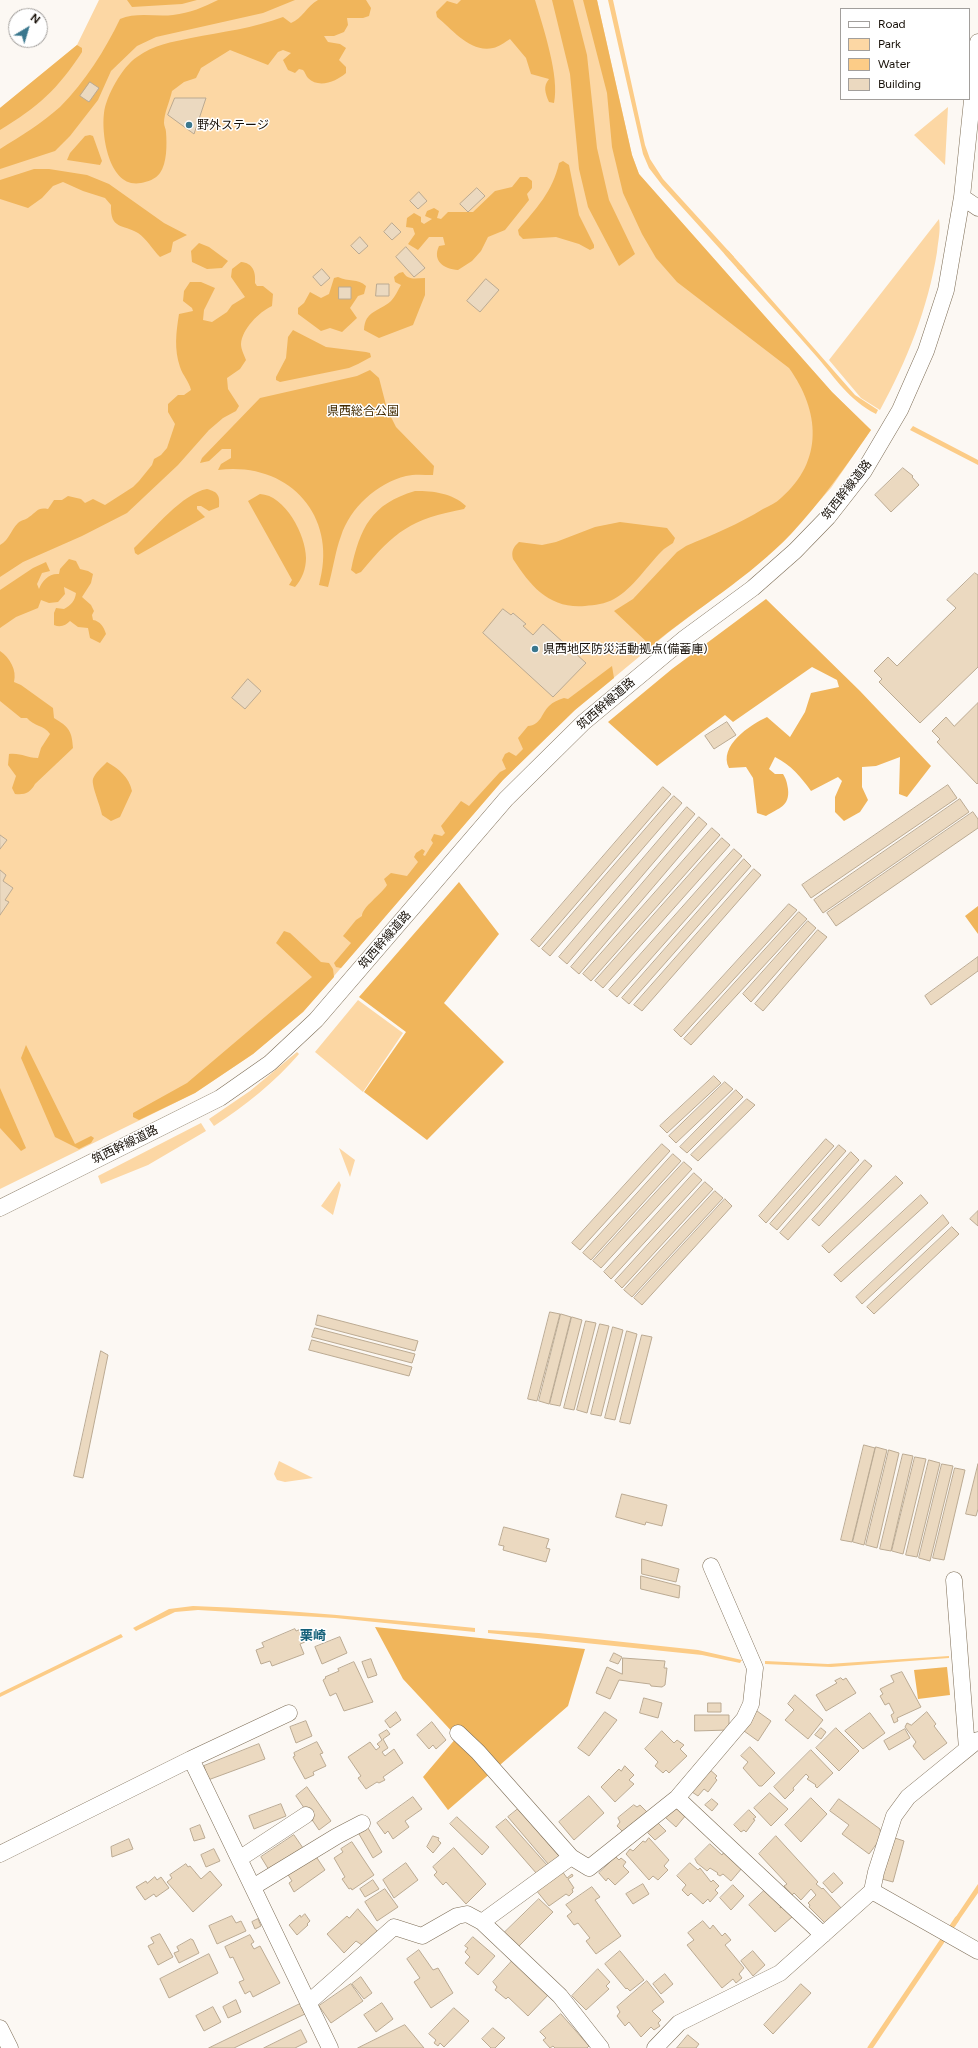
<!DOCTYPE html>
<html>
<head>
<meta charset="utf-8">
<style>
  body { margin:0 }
  #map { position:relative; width:978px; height:2048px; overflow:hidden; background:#fcf8f3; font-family:Figtree,sans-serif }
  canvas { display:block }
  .legend { position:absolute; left:840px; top:8px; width:130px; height:92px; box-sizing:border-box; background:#fff; border:1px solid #a29f9c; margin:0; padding:5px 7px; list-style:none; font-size:12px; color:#171008 }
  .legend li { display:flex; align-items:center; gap:8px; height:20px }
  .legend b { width:20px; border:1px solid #a29f9c }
  .north { position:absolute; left:8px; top:8px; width:40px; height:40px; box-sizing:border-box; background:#fff; border:1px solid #a29f9c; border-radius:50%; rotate:38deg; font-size:11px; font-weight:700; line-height:16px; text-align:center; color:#171008 }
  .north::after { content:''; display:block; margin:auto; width:14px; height:18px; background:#3a778e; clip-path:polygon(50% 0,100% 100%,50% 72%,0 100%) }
</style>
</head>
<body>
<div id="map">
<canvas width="978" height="2048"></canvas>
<ul class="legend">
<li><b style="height:5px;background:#fff"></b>Road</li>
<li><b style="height:11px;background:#fcd7a4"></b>Park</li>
<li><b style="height:11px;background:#fccc87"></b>Water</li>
<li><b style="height:11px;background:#ebd9c0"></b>Building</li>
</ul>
<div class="north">N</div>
</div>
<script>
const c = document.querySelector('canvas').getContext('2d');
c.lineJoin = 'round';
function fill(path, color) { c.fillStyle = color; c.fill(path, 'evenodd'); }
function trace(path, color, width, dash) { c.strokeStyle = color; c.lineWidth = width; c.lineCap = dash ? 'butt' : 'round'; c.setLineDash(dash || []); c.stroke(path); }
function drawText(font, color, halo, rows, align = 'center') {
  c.font = font + ' Figtree,"Noto Sans JP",sans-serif'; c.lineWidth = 3; c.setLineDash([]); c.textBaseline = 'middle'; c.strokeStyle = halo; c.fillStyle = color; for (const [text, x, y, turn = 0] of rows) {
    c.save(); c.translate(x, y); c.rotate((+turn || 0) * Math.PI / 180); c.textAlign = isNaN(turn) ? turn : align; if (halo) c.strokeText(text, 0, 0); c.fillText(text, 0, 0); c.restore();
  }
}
fill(new Path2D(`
  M99,0H597L632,155L639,174L832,392L871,430L831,488L790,534L743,576L669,632L575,710L503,780L303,1012L253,1054L195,1093L0,1189V108L77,45Z
  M948,107L945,165L914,135Z
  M939,219C941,230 938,241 937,252C928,308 907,361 880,410L861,398L829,360Z
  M358,1000L403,1033L363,1092L315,1052Z
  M297,1052L299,1054C275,1082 245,1106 214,1126L209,1119L250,1091Z
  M201,1123L206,1131L148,1165L101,1184L98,1176Z
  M339,1148L355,1160L350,1177Z
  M339,1181L341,1185L333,1215L321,1206Z
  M279,1461L313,1478L285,1482L277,1480L274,1474Z`), '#fcd7a4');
fill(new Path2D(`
  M127,0H197L182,4L132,7Z
  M218,0H295L263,13L156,37L137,46L111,71L98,100L70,136L55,151L0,169V149C21,136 42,123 60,107C85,82 105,50 120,19C136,12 156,17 173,15C190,13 204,7 218,0Z
  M318,0H366L371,8L369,16L363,18H347L348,25L344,32L334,36H324L328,42L340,44L346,48L339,60L346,67V73C337,81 319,89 308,78C306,76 305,72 303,70L299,69L295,73L288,70L283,60L291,53L283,50L278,52L268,65L230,50L201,68L196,78L184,82L172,91C170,101 164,113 164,123C164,126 166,129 166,132C167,145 167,163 160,173C156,179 147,182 141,183C110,189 101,137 104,113C106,96 122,67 137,57C153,45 172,42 191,38C222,32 254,28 283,17L291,23C302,19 307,6 318,0Z
  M461,0H535C543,27 560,77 554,103L549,102C545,93 543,86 549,79L531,74L526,58L510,39C505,42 499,47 493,48C470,53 452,29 437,17L436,12L447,1L457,4Z
  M552,0H573L587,55L597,148L609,200L635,254L619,266L588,207L579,169L570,74Z
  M583,0H597L632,155L639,174L832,392L871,430C846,466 821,502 791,534C750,577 697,608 651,646L614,611L633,599L677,552L686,546C712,535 739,524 763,509C769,506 776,503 781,498C824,461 820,411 789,368L677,282L656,258L642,234L623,193L612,147L607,93Z
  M77,45L82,48V52C58,89 38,107 0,130V108Z
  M90,135L93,136L102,161L100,165L67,160L70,153L85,136Z
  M563,161L569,165L579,215L594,245V248L590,250L579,244L556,237L523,239L519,235L518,230C536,209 553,191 559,163Z
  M34,169H49L87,175L109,184L164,223L187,235L173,242L171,252L160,257C153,250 146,238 138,233C123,224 110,230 111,205L105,198L83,191L63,182L53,186L42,198L28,208L0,199V180Z
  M520,177H527L532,181V188L527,194L529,200L505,230L488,237L481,251L472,261L458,270C444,269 432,261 439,246L445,245L443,237H429L418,250L408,244L415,234L413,228L406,227L407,218L414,213L421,217V222L424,224L432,219L425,216L427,211L434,208L439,211L437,218L441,219L448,212H473L495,191L512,187Z
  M199,243L209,247L228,261L222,268L207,269L192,262L191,251Z
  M241,262C253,263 256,272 255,283L257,286H263L273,294L272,306C259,312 242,329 241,344C241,349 244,355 246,360L240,369L227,378L228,389L239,406L236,411L223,418L209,430L178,465L127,513L82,536L23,562L0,577V545C10,539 10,531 18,523C21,520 26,520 29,517C37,512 37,507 48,509L54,500H62L68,496L81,499L85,503L93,499L105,505L133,487L139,481L152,465L154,459L161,455L167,448L175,424L168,412V404L178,395H184L191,390C189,381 183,376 180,367C174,349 176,333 179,314L193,311L192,308L183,301L184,291L190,282H201L215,288L204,310L203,320L212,322L227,312L232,305L245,297L231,277L232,269Z
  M403,272C408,281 416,278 425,278V295L413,325L379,338L364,330C365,310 379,312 391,301C395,297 398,290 401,285L395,282L394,277L399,273Z
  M338,277C348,282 358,278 366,286L364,294L358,296L350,308L357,318L342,332L330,328L321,331L298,314V308L304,303L310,292L321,298L329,294L334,278Z
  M293,330L326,347L366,352L370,353L371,357L358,364L349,368L280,382L276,380V377L286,358L288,337Z
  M370,370L379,378L387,409L396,427L434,466L433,475C424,475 414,474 406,476C377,483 350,508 341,536C335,552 333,570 328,587L319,585C339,516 289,461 218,470L221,464L231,458V449H222L209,461L200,463L202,458L260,398L357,376Z
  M207,489C218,492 220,495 219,507L209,511L201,506H197V509L205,517L138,555L135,553L134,548C153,530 183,493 207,489Z
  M415,491C434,491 452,493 466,506L464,509C411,519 395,531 361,572L356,574L351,570C360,528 371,504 415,491Z
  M260,494C285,495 306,535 306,558C306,569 302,579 295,587L289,585L292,580L248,501Z
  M620,522L667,528L675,538L673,543L664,549C649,563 632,590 614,599C605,604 595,605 585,606C550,609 531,587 513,559C511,552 513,547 519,542L542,545L556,542L595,527Z
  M69,559L76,561L80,569L88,571L93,574L91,583L82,597L91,605L94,611L92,615L93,620C100,621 104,627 106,634L100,643L90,638L88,628L78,627L70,621C66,625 61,628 54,625V613L56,608L64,609C71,605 75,601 76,593L64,587L65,594L58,602L49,603L41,600L38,608L16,617L0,628V590L33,568L46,562L50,571L42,573L37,584L39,589C42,581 49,573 59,574L60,569Z
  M766,599L860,691L931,766L907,797L899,794L900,757L876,766L862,767V787L868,800L860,812L844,821L835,812V797L842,781L838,777L811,791C801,777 791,765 775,757L769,769L775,774H783C786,779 787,782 788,789C790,806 779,808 766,816L757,813L753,778L746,767L729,768C718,746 750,725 767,717L790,737L805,712L811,693L839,687L837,680L812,667L733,722L725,715L657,766L608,722L672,669Z
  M0,651C10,658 17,670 14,682L21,685L53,708L54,718C69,727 72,731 73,748L35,784C30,793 25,795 15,794L12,788L16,776L8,765L9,754C23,753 25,758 38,758L41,748L50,734C44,725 33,726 27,718H21L0,701Z
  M612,666L614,678L575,710L503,780L341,968L336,967L334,963L351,943L343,936L356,920L362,916C362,907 381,895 387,885L384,879L391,873L407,876L418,862L414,857L416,853L422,849L425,851L423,855L425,856L433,843L431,840L434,834L442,836L445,833L441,826L461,801L469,806L500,772L506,769L502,760L505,754L509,752L516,756L523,749L518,738L528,726C541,725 541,714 549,706C553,702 558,700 564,698L568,699Z
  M107,762C119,769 129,777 132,791L120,817L111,821L102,815C101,807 91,785 93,779C95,773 102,767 107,762Z
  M459,882L499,934L444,1003L504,1062L427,1140L364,1092L406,1032L359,997Z
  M978,906V934L965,916Z
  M284,931L290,933L321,962L329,963L333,969L334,977L303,1012L253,1054L195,1093L139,1120L133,1117V1113L187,1083L312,977L276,943Z
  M26,1045L75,1144L91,1136L94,1138L91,1143L79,1149L55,1137L21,1058Z
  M0,1088L26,1148L21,1151L0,1128Z
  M375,1627L585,1649L568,1706L448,1810L423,1777L457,1737L403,1679Z
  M947,1667L950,1695L918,1699L914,1670Z`), '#f0b55b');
fill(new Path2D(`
  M608,0H613L645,145L650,159L663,179L734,257L730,260L662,185L649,168L643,154Z
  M741,265L855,395L878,410L876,414C848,399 837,380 817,357C791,327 764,298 737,268Z
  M913,426L978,460V465L910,430Z
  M193,1606C287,1609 381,1619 475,1628V1632L335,1618L198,1610L175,1612L136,1631L133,1628L169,1609Z
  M488,1630L539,1633L698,1650L742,1660L740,1663L702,1655L488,1633Z
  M121,1634L123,1637L0,1697V1693Z
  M949,1656V1658L831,1667L765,1664V1661L828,1664Z
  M978,1884V1893L955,1926L951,1924Z`), '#fccc87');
trace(new Path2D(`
  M727,253L743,271
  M870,2048L957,1919`), '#fccc87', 5);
const building = new Path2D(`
  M90,82L99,88L89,102L80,96Z
  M175,98H206L194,134L168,115Z
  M477,188L485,196L468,212L460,204Z
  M419,192L427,201L418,209L410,201Z
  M392,223L401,232L392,240L384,232Z
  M360,237L368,246L359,254L351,246Z
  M406,247L425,268L414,277L396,257Z
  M322,269L330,278L321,286L313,277Z
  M486,279L499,290L480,312L467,301Z
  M377,284H389V296H376Z
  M339,287H351V299H339Z
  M903,468L913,476L912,477L919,485L891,512L875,495Z
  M975,573L978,575V667L920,723L879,682L882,679L874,671L888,657L897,666L956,608L947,600Z
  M503,609L511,615L513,613L526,624L523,626L533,635L543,624L586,663L553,697L483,633Z
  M248,679L261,691L245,709L232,698Z
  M978,703V783L977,784L937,742L940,739L932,731L946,717L954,726Z
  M727,722L736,735L714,749L705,736Z
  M948,785L957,798L811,898L802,885Z
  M663,787L671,794L539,947L531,940Z
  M674,796L682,803L550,956L542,949Z
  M960,799L969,812L823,913L814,900Z
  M687,807L695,814L567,964L559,957Z
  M973,812L978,819V828L836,926L827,913Z
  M699,817L707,824L579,974L571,967Z
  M712,828L720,835L591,981L583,974Z
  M0,835L7,840L0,849Z
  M722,838L730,845L603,988L595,981Z
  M734,849L742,856L617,997L609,990Z
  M744,859L751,866L629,1004L622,998Z
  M754,869L761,875L642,1011L634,1005Z
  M0,870L6,875L3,881L13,888L5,900L9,902L0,915Z
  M789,904L797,910L681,1037L674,1030Z
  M799,912L807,919L691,1045L684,1039Z
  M808,921L816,928L751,1002L743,994Z
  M818,930L827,937L763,1011L755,1004Z
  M978,957V971L931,1005L925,996Z
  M714,1076L721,1083L667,1133L660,1126Z
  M725,1082L733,1089L676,1143L669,1136Z
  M736,1090L743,1097L687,1153L680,1147Z
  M747,1099L755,1105L698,1161L691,1155Z
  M826,1139L834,1146L766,1223L759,1216Z
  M662,1144L670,1151L580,1250L572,1243Z
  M839,1145L846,1151L777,1230L770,1224Z
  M851,1152L859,1160L788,1240L780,1233Z
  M673,1154L681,1161L591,1260L583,1253Z
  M865,1160L872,1166L819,1226L812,1220Z
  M684,1162L692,1169L601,1268L593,1261Z
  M694,1173L702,1180L611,1279L604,1272Z
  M896,1176L903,1183L829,1253L822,1246Z
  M705,1182L713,1189L622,1288L615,1281Z
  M715,1191L723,1198L632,1297L624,1290Z
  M921,1195L928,1203L841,1282L834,1275Z
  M725,1199L732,1206L642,1305L634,1298Z
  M978,1211V1226L970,1219Z
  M943,1215L949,1223L862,1304L856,1297Z
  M952,1227L959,1234L874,1314L867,1307Z
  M550,1312L560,1314L537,1401L528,1399Z
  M561,1314L571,1317L549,1404L539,1401Z
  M318,1315L418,1341L415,1351L316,1325Z
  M572,1317L582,1320L560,1406L550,1404Z
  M586,1321L596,1323L574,1410L564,1408Z
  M600,1324L609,1326L587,1413L577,1410Z
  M613,1327L623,1330L601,1416L591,1414Z
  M315,1328L415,1354L412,1363L312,1337Z
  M627,1331L637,1334L615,1420L605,1418Z
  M642,1335L652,1337L630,1424L620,1422Z
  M312,1340L412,1367L409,1376L309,1350Z
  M101,1351L108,1355L83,1478L74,1476Z
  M864,1445L875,1448L852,1542L841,1540Z
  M876,1447L887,1450L864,1545L853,1542Z
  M889,1450L899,1453L877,1548L866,1545Z
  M903,1454L913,1456L891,1551L880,1549Z
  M915,1457L926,1459L903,1554L892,1551Z
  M929,1460L940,1463L917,1557L906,1555Z
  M942,1464L953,1466L930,1561L919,1558Z
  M978,1464V1509L976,1516L966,1514Z
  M955,1468L965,1470L944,1560L933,1558Z
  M622,1494L667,1505L662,1526L646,1522L645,1525L616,1517Z
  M504,1527L549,1539L546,1548L550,1549L546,1562L503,1550L504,1546L499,1545Z
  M642,1559L679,1569L676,1582L642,1574Z
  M641,1576L680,1586L679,1598L641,1589Z
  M295,1629L296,1631L301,1629L303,1635L305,1642L300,1644L304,1654L272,1666L270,1661L261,1664L256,1650L264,1647L262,1643Z
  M340,1637L347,1653L322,1664L315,1647Z
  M614,1653L622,1657L618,1664L610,1661Z
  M623,1658L665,1661L664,1668H667L665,1685L662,1687L651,1686L650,1684L619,1680L610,1699L596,1693L607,1667L622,1674Z
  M371,1659L377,1675L368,1678L362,1662Z
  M354,1662L373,1702L344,1711L336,1693L330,1696L323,1680L326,1678L325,1677L339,1671L338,1669Z
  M902,1672L921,1707L897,1718L898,1721L894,1723L891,1715L894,1713L889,1703L885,1705L880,1696L883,1694L880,1689L894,1682L891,1676Z
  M841,1678L843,1680L846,1678L856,1693L826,1711L816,1695L837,1683L835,1681Z
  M795,1695L823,1720L808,1739L785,1720L794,1710L788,1704Z
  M644,1698L662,1703L658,1718L640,1713Z
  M708,1703H721V1712H708Z
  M757,1711L771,1721L758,1741L744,1731Z
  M396,1712L401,1720L390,1728L385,1721Z
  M605,1712L617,1720L589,1756L578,1748Z
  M927,1712L936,1724L934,1726L947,1743L924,1760L913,1746L916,1742L905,1727L907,1723L911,1725Z
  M870,1713L885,1733L863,1749L845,1731Z
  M695,1715H729V1730L695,1731Z
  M306,1721L312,1736L296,1743L290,1727Z
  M432,1722L446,1740L436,1749L433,1745L429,1749L417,1735Z
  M821,1728L826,1732L821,1739L815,1735Z
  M836,1728L859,1751L839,1771L816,1748Z
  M905,1729L910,1738L889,1750L884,1741Z
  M387,1730L390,1734L383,1739L388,1748L382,1752L385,1756L394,1749L403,1763L383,1777L385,1780L379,1783L377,1782L366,1789L358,1778L361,1776L348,1757L370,1742L376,1750L380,1747L377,1744L382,1740L379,1735Z
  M662,1731L674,1743L677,1740L684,1745L680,1749L687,1756L669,1773L666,1770L663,1773L655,1766L658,1762L645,1749Z
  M317,1742L323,1753L320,1754L326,1766L313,1772L314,1775L305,1779L293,1757L295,1756L294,1753Z
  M259,1744L265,1759L208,1780L204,1766Z
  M750,1747L775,1773L762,1786H759L743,1768L748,1762L741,1756Z
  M811,1750L833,1773L817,1788L815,1786L816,1785L807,1779L809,1777L806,1774L793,1788L794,1790L785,1799L774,1787Z
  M625,1766L634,1775L629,1780L634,1784L615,1802L601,1787L619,1769L621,1771Z
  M708,1768L717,1776L715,1778L717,1780L708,1792L704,1789L698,1796L692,1792Z
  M307,1787L331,1821L319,1830L296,1796Z
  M770,1793L788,1809L771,1826L754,1808Z
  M589,1796L604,1813L574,1840L559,1822Z
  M413,1797L422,1809L405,1821L409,1827L393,1839L388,1831L385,1834L377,1823Z
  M811,1798L827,1814L801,1842L785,1825Z
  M712,1799L718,1804L712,1811L705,1805Z
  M839,1799L880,1829L881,1838L869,1854L842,1834L849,1825L830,1811Z
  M281,1804L286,1816L254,1829L249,1816Z
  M634,1805L637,1807L640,1805L647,1812L624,1833L617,1826L620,1822L618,1818Z
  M676,1806L686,1815L676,1827L666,1818Z
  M518,1809L559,1856L549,1865L508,1817Z
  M749,1810L756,1817L753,1819L755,1820L746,1832L744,1830L741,1832L734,1825Z
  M457,1817L489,1847L482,1855L450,1824Z
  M506,1819L547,1865L537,1874L496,1827Z
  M658,1823L666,1831L655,1840L648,1833Z
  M200,1825L205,1838L194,1841L190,1829Z
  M368,1828L382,1852L373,1858L359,1834Z
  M294,1835L303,1848L269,1870L261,1857Z
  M433,1836L439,1838L438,1840L441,1843L433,1853L427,1847Z
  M776,1836L818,1882L816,1884L822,1889L823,1888L842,1909L825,1923L809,1907L810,1905L808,1903L816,1895L811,1889L801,1900L794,1893L792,1895L784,1886L787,1884L759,1854Z
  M892,1837L904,1841L893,1882L882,1879Z
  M649,1838L669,1860L664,1866L668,1870L658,1880L653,1876L649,1880L626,1854L630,1849L633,1851L643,1841L645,1842Z
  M129,1839L133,1849L112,1857L111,1847Z
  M352,1842L374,1875L352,1890L351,1888L349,1889L342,1879L345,1877L334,1858L343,1852L341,1849Z
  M710,1844L722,1855L724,1852L742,1868L731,1881L723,1874L720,1876L717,1874L718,1873L710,1868L707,1871L697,1863L695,1859Z
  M454,1848L486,1884L466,1904L446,1882L443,1885L434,1875L437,1872L433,1867Z
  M214,1849L220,1861L206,1867L201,1855Z
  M315,1855L325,1870L294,1892L289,1883L292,1881L287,1873Z
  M616,1857L619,1860L621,1858L626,1862L623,1866L629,1872L615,1885L608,1878L606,1881L599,1873Z
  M406,1863L418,1880L394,1898L383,1880Z
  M690,1863L698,1870L700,1868L711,1882L713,1880L719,1886L715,1890L718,1893L710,1902L708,1899L703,1904L691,1893L688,1896L682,1890L686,1885L677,1876Z
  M186,1864L188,1867L190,1866L201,1879L210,1871L222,1885L193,1912L167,1882L172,1878L170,1875Z
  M562,1871L567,1878L572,1874L573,1876L568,1879L574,1888L572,1889L573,1892L569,1896L566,1894L549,1906L536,1890Z
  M834,1873L843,1883L832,1893L823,1883Z
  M155,1877L157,1880L161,1877L169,1888L156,1897L154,1894L145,1900L136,1887L146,1881L147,1883Z
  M373,1880L379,1889L365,1897L360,1889Z
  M643,1884L649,1894L633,1904L626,1894Z
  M733,1885L744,1896L731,1910L720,1898Z
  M592,1887L600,1897L595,1900L621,1936L596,1954L586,1941L590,1938L578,1923L574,1925L567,1916L572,1912L566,1905Z
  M385,1889L398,1907L377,1921L365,1902Z
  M765,1890L781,1906L780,1908L783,1906L792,1917L775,1932L749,1905Z
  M539,1899L553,1912L518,1947L503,1934Z
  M358,1909L377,1931L362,1945L356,1941L344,1953L327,1934L347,1916L349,1918Z
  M305,1914L310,1921L307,1924L308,1925L297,1935L289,1925L300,1915L301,1917Z
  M232,1916L236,1923L241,1921L246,1931L217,1944L209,1926Z
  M258,1919L261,1926L255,1929L252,1922Z
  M703,1921L710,1929L713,1925L722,1936L725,1933L731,1940L725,1945L744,1968L739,1974L742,1978L736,1983L733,1979L722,1988L687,1945L694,1940L688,1933Z
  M160,1934L173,1957L158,1965L148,1946L154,1943L151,1938Z
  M250,1935L254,1942L251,1944L254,1949L260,1946L280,1983L253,1997L250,1991L245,1994L239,1982L244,1980L233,1957L230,1958L225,1947Z
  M473,1937L495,1956L478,1975L465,1963L470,1957L465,1952L468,1948L465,1946Z
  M191,1939L193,1940L199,1953L179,1963L174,1953L179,1951L177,1947Z
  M419,1950L433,1970L438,1968L453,1993L431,2008L414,1982L420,1978L407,1959Z
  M620,1951L644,1980L630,1991L627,1988L626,1989L605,1964Z
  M753,1951L765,1965L753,1976L741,1961Z
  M209,1954L218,1973L169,1998L160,1979Z
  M513,1960L549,1994L528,2016L508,1997L506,1999L495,1990L497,1987L493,1982Z
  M598,1969L610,1982L606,1986L609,1989L586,2010L572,1996Z
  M665,1974L673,1984L661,1994L653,1984Z
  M361,1977L372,1993L364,1999L352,1984Z
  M647,1981L664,2002L652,2011L661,2020L658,2023L660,2026L654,2030L651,2027L641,2037L629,2022L625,2026L617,2016L620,2012L617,2007Z
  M351,1984L363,2001L331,2023L319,2006Z
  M801,1984L811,1993L773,2034L764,2025Z
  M236,2000L241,2012L228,2018L223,2007Z
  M382,2003L393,2019L376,2032L364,2015Z
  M300,2004L305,2014L234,2048H209Z
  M213,2007L221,2022L204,2031L196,2016Z
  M454,2008L469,2021L444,2047L440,2043L438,2046L434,2043L436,2040L429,2034Z
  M561,2014L589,2046L587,2048H555L553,2046L550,2048L543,2040L546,2038L540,2032Z
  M405,2025L424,2048H358Z
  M493,2028L505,2038L495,2048H491L482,2039Z
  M301,2030L307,2042L295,2048H264Z
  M688,2035L699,2044L696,2048H677Z`);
fill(building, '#ebd9c0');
trace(building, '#bbaa92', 1);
const minor = new Path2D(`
  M962,197L978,208
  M0,1208L220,1098L270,1063L316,1020L506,799L584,722L685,638L753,588L795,551L828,517L864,471L900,410L926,351L946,290L962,197L978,42
  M954,1580L967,1749
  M458,1733L478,1752L571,1857
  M191,1759L330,2048
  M677,1798L823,1935
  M0,1854L191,1759L289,1713
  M239,1859L306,1815
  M253,1887L337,1836L362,1823
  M872,1891L978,1951
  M482,1922L571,1857L589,1868L677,1798L744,1719L751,1704L755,1668L711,1566
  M308,2003L394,1927L422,1936L457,1916L467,1914L482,1922L560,1996L601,2048
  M0,2028L10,2048
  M655,2048L679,2023L780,1973L872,1891L876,1872L894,1816L908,1797L978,1740`);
trace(minor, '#7d6d56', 17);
trace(minor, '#fff', 16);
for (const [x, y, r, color] of [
  [189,125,4,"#3a778e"],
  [535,649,4,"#3a778e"]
]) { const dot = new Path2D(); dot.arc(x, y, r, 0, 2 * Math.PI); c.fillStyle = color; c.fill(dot); trace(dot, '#fff', 1.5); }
drawText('12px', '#171008', '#fff', [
  ["野外ステージ",197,125],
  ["県西地区防災活動拠点(備蓄庫)",543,649]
], 'left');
drawText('12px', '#412a01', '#fff', [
  ["県西総合公園",363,411]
]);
drawText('12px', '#171008', '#fff', [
  ["筑西幹線道路",847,490,-52],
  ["筑西幹線道路",606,704,-41],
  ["筑西幹線道路",385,940,-49],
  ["筑西幹線道路",125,1145,-26]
]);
drawText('bold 13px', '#146079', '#fff', [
  ["栗崎",313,1636]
]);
</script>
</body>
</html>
